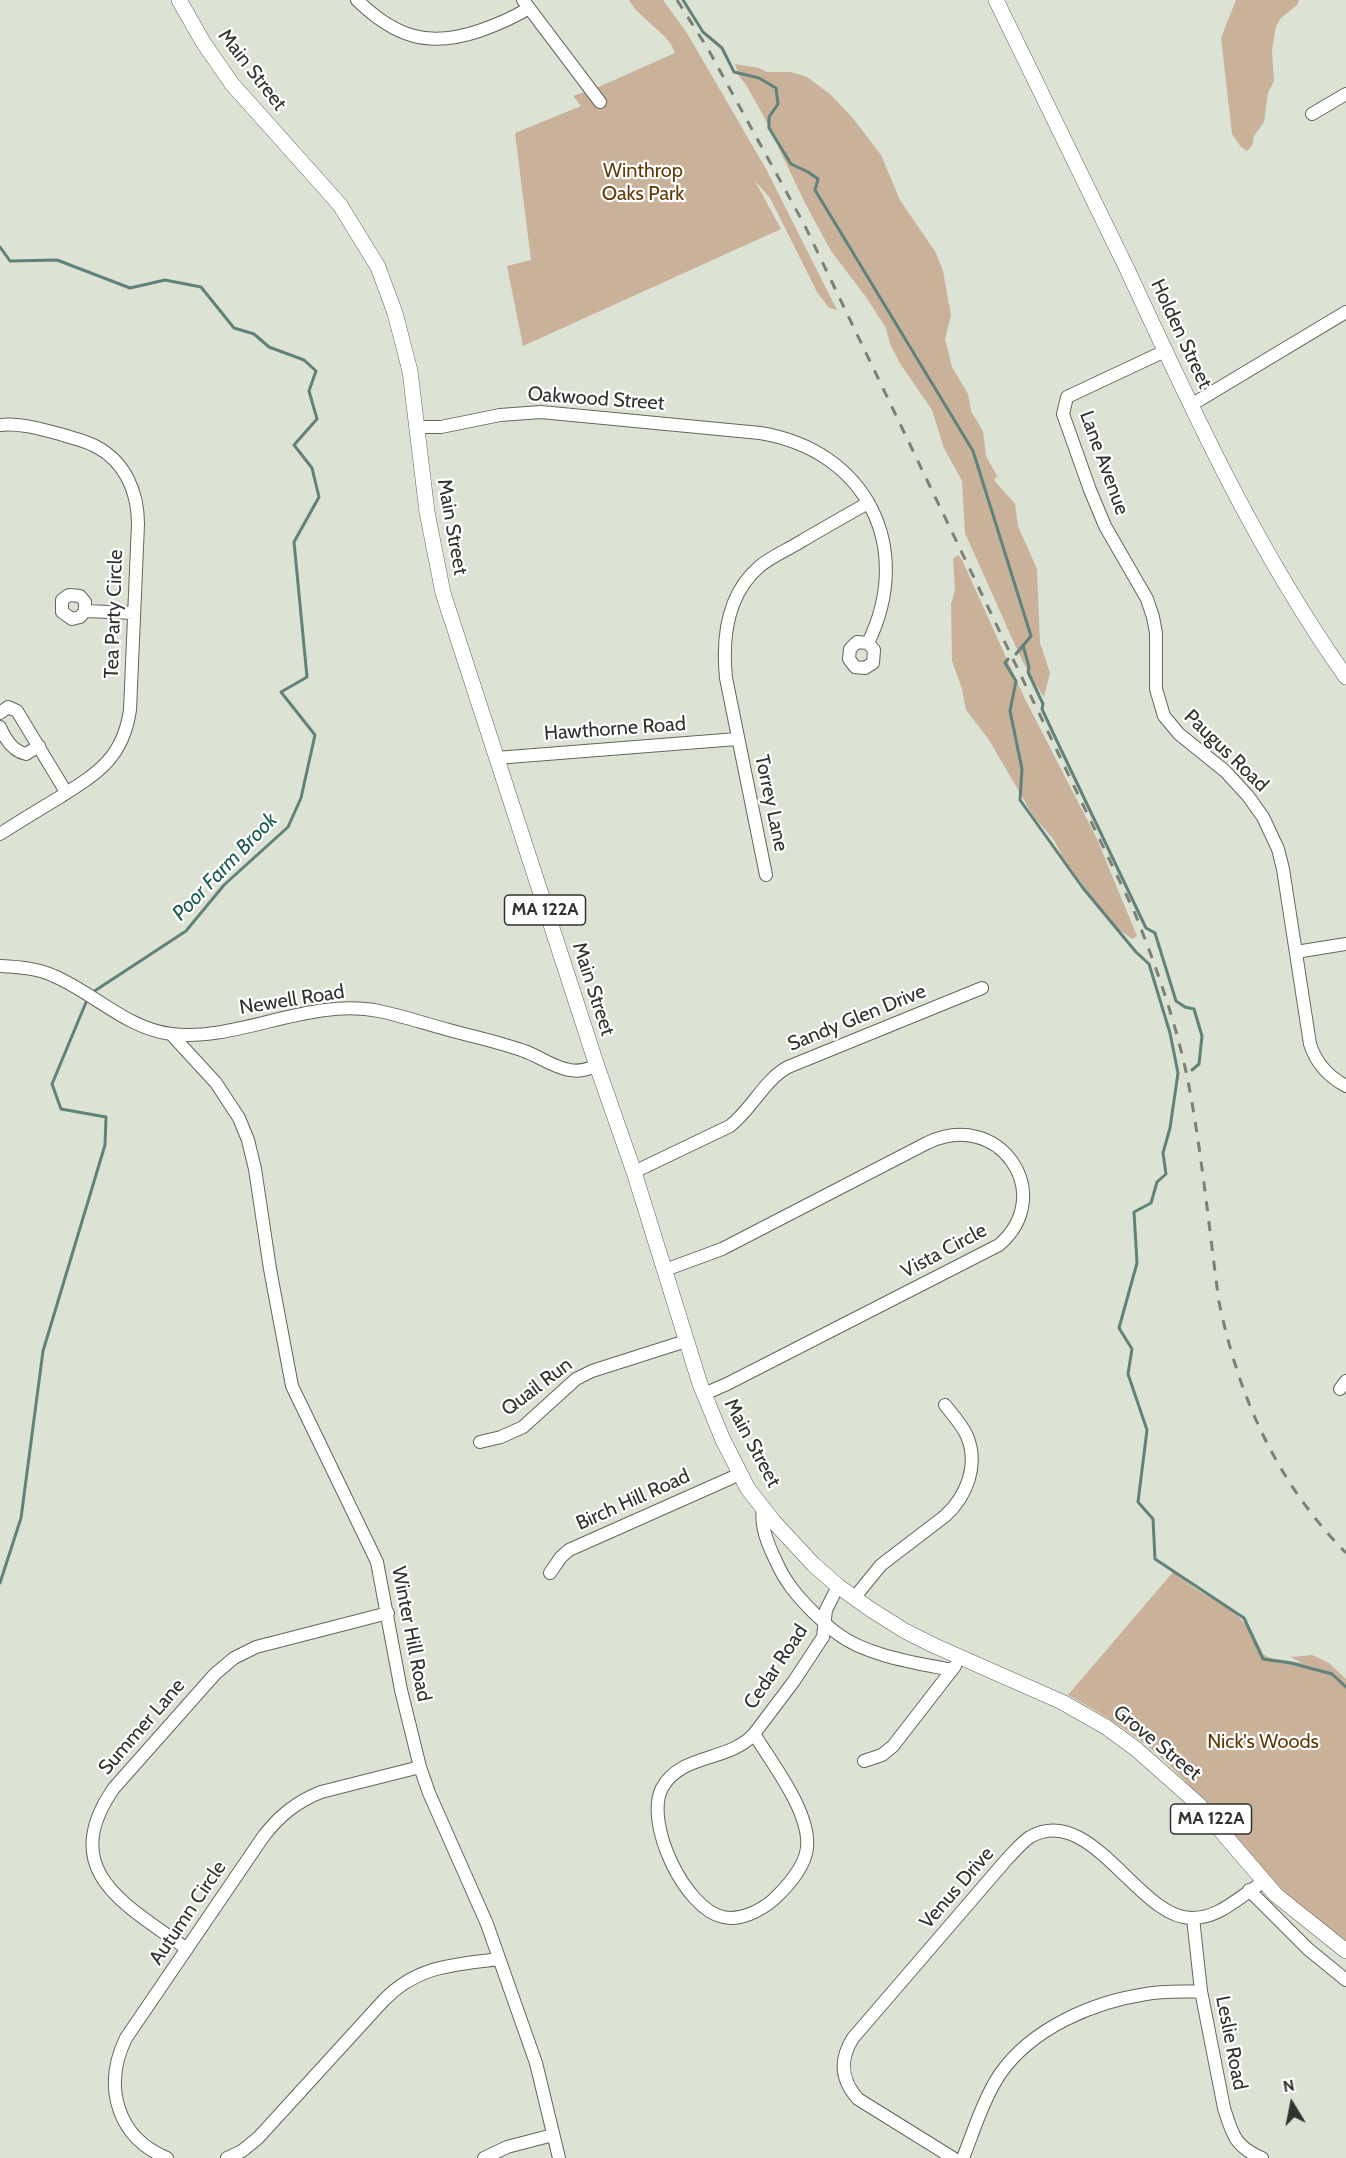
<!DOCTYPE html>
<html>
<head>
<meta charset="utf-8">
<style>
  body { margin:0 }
  #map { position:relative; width:1346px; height:2158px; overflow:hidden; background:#dde3d4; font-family:Cabin,sans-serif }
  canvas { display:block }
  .north { position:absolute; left:1262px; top:2074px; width:60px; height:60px; -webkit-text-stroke:4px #fff; paint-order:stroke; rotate:350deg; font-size:16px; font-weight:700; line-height:24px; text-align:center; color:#30322d }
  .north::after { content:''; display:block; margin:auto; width:21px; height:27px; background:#30322d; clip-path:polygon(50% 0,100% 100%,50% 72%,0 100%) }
</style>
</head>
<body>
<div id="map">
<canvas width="1346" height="2158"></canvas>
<div class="north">N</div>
</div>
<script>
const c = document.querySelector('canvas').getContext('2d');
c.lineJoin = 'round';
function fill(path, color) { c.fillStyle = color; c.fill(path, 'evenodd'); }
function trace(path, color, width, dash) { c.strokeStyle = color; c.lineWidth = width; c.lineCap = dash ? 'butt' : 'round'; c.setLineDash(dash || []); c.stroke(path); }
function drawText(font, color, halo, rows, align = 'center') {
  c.font = font + ' Cabin,sans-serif'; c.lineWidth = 4.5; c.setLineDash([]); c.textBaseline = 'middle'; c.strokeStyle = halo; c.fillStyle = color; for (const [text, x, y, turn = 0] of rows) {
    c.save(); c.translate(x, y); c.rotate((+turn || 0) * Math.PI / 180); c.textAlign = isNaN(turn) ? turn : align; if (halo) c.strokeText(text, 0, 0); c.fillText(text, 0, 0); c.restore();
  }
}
fill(new Path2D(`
  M629,0H663L687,33L766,169L837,310L829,308L817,292L770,198L755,181L781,229L523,346L507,266L531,260L515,133L581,106L573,96L594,89L675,53C670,34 640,20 629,0Z
  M1236,0H1299L1297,5L1281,18L1276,26L1272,50L1274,81L1268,93L1264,122L1254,136L1252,146L1247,151L1241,147L1232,134L1221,38Z
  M735,64L759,68L767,72H791L807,77L830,94L852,117L881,155L900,200L936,253L943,271L951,315L945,339L952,367L968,394L971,411L983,431L986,456L1000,481L996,476L994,480L1015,504L1018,526L1037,569L1040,643L1050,673L1044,697L1032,679L1020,656L965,533L962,481L944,448L932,410L901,365L890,344L886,328L866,297L831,251L805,203L763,115L746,85L739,76Z
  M958,555L962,560L1025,699L1097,839L1137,936L1132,939L1111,924L1062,856L1054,840L1034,817L989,740L966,710L962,689L952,661L951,604L955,590L953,559Z
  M1173,1572L1196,1589L1234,1612L1251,1630L1263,1654L1270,1658L1302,1663L1291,1657L1312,1655L1329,1663L1346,1679V1942C1319,1921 1290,1899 1267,1874C1230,1833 1197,1789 1156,1753C1129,1730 1099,1712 1068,1695Z`), '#c9b19a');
trace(new Path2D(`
  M683,0L703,32L722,48L734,72L759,78L776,88L778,104L769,117V128L791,164L808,172L818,179L815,190L973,451L1031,636L1016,654
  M0,247L10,261L57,260L130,288L165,280L201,287L234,328L254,334L269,347L304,360L316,371L309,391L317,419L294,445L312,468L319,497L294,542L307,677L281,692L315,735L301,798L288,827L224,885L186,931L93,992
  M1023,645L1029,667L1028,672L1043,704L1042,709L1055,737L1146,928L1155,933L1176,1001L1185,1007L1194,1009L1202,1036L1199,1064L1192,1070
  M1008,659L1005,663L1016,681L1010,711L1022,769L1020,800L1083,888L1136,952L1149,964L1170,1033L1178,1073L1170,1128L1163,1153L1166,1174L1157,1182L1151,1203L1134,1212L1137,1263L1119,1328L1132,1349L1128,1374L1147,1430L1138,1502L1153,1519L1155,1559L1244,1618L1263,1659L1291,1663L1332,1674L1346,1687
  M0,1583L21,1518L43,1351L105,1145L106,1117L61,1109L52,1084L87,1000`), '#61827b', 3);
const minor = new Path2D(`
  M357,0C395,37 428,48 479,31C496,25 513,18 529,8
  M523,0L600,102
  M1312,114L1346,94
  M1165,351L1067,397L1063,414L1090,490L1105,526L1147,599L1153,617L1156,633V689L1164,716L1179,734L1225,771L1248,796L1263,817L1278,849L1283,869L1310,1044C1316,1063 1329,1077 1346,1086
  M1191,405L1346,312
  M0,425C21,423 40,429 60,434C72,438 84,440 95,446C125,461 138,492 138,524L130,710C123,758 98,773 60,797C40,809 20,821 0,834
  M416,427H441L500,415L541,412L760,433C866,450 915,547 868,643L857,642L850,649L849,659L855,667L865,668L873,663L874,650L868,643
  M85,611V602L80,596L69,595L62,600V612L72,619L80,617L85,611L134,613
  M0,713L8,707L17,711L66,792
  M0,727C5,739 12,751 26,754L39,746
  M496,758L737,739
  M766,875L726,678C722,638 727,594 760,566C771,557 787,550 800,542C822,529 845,516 868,503
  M1296,952L1346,944
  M0,966C18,967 37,968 54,976C94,993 126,1028 171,1034C238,1042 309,997 379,1011C403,1016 426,1024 449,1030C474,1037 499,1042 524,1051C539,1056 554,1068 570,1070C579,1072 588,1069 597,1066
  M171,1034L216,1083L239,1118L248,1140L255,1169L270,1269L292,1386L377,1562L401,1690L420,1767L429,1793L487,1924L536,2063L559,2158
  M634,1172L730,1126C752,1109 764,1080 788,1067L982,988
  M665,1270L722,1249L927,1143C999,1108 1058,1194 999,1245L727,1384L704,1394
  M1340,1389L1346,1381
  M480,1442L501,1437L523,1427L576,1379L592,1371L686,1341
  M763,1508C760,1526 768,1545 776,1561C785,1582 798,1597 814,1613C822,1620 829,1628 838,1634C867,1656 917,1663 952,1670
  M550,1573L561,1557L569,1550L740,1474
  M854,1598L881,1565L945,1516C967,1496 979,1465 967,1436C962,1425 953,1415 945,1405
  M754,1734C729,1762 681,1753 662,1788C644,1823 685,1909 723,1917C740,1921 760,1911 773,1900C786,1888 805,1867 807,1848C811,1813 772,1763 754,1734L794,1681L823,1637L826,1610L838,1586
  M864,1761L882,1755L893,1746L955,1666
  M1249,1890L1308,1949L1346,1980
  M1193,1918L1201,1991L1224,2108C1232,2134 1235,2147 1262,2158
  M187,1949C126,1905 56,1871 114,1788L215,1674L234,1658L256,1647L388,1613
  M167,2158C116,2137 103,2085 126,2038L263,1837C279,1816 296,1802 321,1792L420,1767
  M227,2158L242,2151L258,2138L384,2000C418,1965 454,1965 499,1959
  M484,2158L507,2147L553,2135
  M953,2158L858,2099C841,2080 839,2060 853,2038L1007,1859C1014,1852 1022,1842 1030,1837C1091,1802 1139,1919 1192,1918C1221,1918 1240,1895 1264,1882
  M963,2158C974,2130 984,2098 1000,2074C1032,2028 1093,2002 1146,1994C1164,1991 1183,1992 1201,1991`);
const major = new Path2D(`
  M179,0L203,42L232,84L340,205L378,267L395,313L410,371L427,512L443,593L597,1066L634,1172L700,1384L723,1440L748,1489L774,1522L813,1564L838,1586L870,1609L905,1631L935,1646L1062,1702L1106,1727L1136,1749L1197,1803L1276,1895L1346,1951
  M996,0C1039,90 1084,179 1127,269C1192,409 1256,550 1346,677`);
trace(minor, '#62675a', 14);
trace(major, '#62675a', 16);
trace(minor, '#fff', 12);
trace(major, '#fff', 15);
trace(new Path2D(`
  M677,0L708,49L805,226L1134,911C1156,966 1176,1022 1188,1081C1202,1154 1209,1228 1219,1302C1239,1398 1277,1483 1346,1553`), '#7c8077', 3, [10, 10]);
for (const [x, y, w] of [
  [545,910,81],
  [1211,1819,81]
]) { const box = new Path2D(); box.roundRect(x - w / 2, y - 15, w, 30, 4.5); c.fillStyle = '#fff'; c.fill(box); trace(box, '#30322d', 1.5); }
drawText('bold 18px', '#30322d', null, [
  ["MA 122A",545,910],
  ["MA 122A",1211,1819]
]);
drawText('20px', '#30322d', '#fff', [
  ["Main Street",252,70,52],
  ["Holden Street",1181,334,65],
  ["Oakwood Street",596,399,4],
  ["Lane Avenue",1104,463,70],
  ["Main Street",452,527,80],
  ["Tea Party Circle",114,614,-88],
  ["Hawthorne Road",615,729,-4],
  ["Paugus Road",1226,751,44],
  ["Torrey Lane",771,803,78],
  ["Main Street",593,989,72],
  ["Newell Road",292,1000,-9],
  ["Sandy Glen Drive",857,1018,-22],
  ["Vista Circle",944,1251,-28],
  ["Quail Run",537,1387,-37],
  ["Main Street",752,1443,62],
  ["Birch Hill Road",633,1500,-24],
  ["Winter Hill Road",411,1634,79],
  ["Cedar Road",776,1667,-56],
  ["Summer Lane",142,1727,-49],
  ["Grove Street",1157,1743,39],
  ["Venus Drive",957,1888,-49],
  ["Autumn Circle",188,1913,-56],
  ["Leslie Road",1231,2043,79]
]);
drawText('20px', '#623a07', '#fff', [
  ["Winthrop",643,171],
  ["Oaks Park",643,194],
  ["Nick's Woods",1263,1742]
]);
drawText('italic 21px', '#1b5c53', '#fff', [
  ["Poor Farm Brook",225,867,-46]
]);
</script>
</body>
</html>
